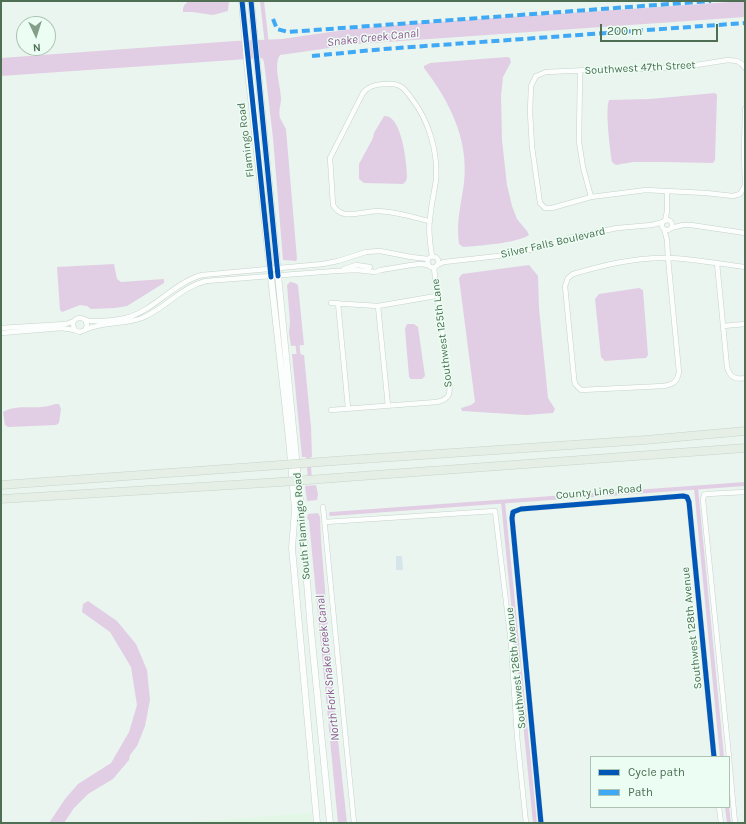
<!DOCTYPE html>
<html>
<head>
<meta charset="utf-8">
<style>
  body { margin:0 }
  #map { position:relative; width:746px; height:824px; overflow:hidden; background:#eaf5ef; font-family:Karla,sans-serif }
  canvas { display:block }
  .frame { position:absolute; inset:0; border:2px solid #4e6f54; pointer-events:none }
  .legend { position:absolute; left:590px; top:756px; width:140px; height:52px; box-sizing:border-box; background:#ecfdf3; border:1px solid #adc4b3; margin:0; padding:5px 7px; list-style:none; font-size:12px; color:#4e6f54 }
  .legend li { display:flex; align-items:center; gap:8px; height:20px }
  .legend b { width:20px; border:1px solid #adc4b3 }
  .north { position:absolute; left:16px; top:16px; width:40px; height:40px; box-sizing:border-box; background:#ecfdf3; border:1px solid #adc4b3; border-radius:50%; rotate:176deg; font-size:11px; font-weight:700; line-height:16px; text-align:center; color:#4e6f54 }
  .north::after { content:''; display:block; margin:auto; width:14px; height:18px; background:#859e8a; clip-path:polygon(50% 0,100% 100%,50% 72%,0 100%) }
  .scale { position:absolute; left:600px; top:24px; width:118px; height:18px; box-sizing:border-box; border:2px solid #4e6f54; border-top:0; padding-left:5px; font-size:12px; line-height:14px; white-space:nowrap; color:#4e6f54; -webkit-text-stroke:3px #ecfdf3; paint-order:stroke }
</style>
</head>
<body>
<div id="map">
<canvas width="746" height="824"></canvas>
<div class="frame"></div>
<ul class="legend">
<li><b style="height:5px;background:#0057b8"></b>Cycle path</li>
<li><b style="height:5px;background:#3fa9f5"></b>Path</li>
</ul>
<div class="north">N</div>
<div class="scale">200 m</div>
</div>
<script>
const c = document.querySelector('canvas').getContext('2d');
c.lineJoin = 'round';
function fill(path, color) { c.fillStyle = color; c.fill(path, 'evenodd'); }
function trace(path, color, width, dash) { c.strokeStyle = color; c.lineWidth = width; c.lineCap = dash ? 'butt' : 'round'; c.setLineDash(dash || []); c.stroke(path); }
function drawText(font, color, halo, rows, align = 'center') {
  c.font = font + ' Karla,sans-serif'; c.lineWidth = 3; c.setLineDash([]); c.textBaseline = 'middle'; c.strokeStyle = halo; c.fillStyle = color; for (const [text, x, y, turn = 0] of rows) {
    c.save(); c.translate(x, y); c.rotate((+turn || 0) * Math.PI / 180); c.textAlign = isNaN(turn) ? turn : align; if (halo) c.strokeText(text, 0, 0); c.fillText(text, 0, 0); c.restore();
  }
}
fill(new Path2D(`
  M312,813V823H176Z`), '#e2f7e6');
fill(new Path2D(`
  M396,556H402L403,570H396Z`), '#d6e5ea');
fill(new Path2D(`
  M187,1H229L228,11L213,15L192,12H183V8L185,4L187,3Z
  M745,1V17L358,44L280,55C273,65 281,87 281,99C281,105 278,111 280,118C282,122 284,125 286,129L297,259L296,261L283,260L273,138L264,62L262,58L1,76V58L235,41L282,39L344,30L408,24Z
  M507,57L510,58L511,62L503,77L501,96L502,140L507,185L512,206L517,219L527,231L529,235C518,243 477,246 463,247L459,244C456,223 461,204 464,183C469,140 450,102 424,68V66L430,63Z
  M715,93L717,95L715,160L713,163L664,162H633L616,165L612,162C610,150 605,110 609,100L650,99Z
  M384,116C402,114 407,164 407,177L406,181L403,184L364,183L359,179V164L373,138L374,133Z
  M114,264L117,279L121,282L164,279V283L127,306L115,308L91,309L87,306L80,305L62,312L60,310L57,267Z
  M529,265L538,276L539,308L548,398L555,409L553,413L526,415L462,411L461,408L471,405L475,402L459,278L462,274Z
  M290,282L295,283L298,285L304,345L291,346L289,333L290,322L287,285Z
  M639,288L643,290L648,355L646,358L605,361L601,357L595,299L599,294Z
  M407,324H414L418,327L425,376L422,379H411L409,377L405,329Z
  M292,354H301L302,355H304L311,427L312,457H302Z
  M55,404H59L61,409L59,423L56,425L8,427L5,425L3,412C18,403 38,411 55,404Z
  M316,485L318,494L317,500L307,501L305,486Z
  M318,513L320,517L321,540L335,713L347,823H338L309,521L307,518L308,514Z
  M88,601L117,621L136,644L147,670L150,700L145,726L137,746L130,755L129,760L113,779L88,794L74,808L64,823H49L65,799L78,784L111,763L129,732L137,705L131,667L110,632L82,612L83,604Z`), '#e2cee4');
trace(new Path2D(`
  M262,1L267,45
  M297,341L299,358
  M308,452L310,481
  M696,488L722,757
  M503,502L535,823
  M331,514L745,484
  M727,807L729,823`), '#e2cee4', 4);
const street = new Path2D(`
  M745,68L742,64L737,61L728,60L690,66L650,69H611L546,72L536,76L531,86L530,112L532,147L540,203L545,208H552L591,197L646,190L706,193L733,196L740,194L745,186L744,153L745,109
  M580,71L579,142L583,167L591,197
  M662 225a5 5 0 1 1 10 0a5 5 0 1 1-10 0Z
  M429,221C412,217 394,211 376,211C367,212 353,215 345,214C339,213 336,210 333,205L330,158L363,93C370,84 381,84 391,84C402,84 406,91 412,99C429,121 438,152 436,180C434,193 431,206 430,219C428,231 430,244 432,256
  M665,221L667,211V191
  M671,228L683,225H691L745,233
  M664,229L667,240L668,258L679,372C677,382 674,384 664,386L581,390L575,384L574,378L565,286L568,278L573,274C604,265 636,257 669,258C695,259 720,264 745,267
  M427.5 262a5.5 5.5 0 1 1 11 0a5.5 5.5 0 1 1-11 0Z
  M717,263L727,367C730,377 735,380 745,378
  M437,265L444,262L498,256L534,249L569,238L617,228L652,225L663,222
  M344,269L356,265L370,267
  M331,303L378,306L436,296
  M338,303L348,408
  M378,306L388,406
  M85,320L87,325L85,330L80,332L74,330L73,323C74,320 76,318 80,318C83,318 85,320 89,321C100,322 115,320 126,318C155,310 173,283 202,275L323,264L338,261L366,252L380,251L411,257L428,259
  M723,326L745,324
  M1,328L66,324L74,321
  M85,330C103,321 124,325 142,318C166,308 181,287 206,281L335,271L356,270L375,272L381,270L411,265L420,264L429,265
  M1,333L62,328L74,330
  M331,410L437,402C442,401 447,399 449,394C451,387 448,376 447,369C444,335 437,301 434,267
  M323,507L354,823
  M325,522L495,511L511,643L517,736L526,823
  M729,757L703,500L704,495L707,494L745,492
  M729,759L735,823
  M719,807L721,823
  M541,823L512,518L513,512L521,509L683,496L687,497L689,502L714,757`);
const secondary = new Path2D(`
  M242,1L247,62L289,439L295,510L292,548L317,823
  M251,1L301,508L311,631L330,823`);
const highway = new Path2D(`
  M333,461L645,440L745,431
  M334,478L745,448
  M1,485L280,465
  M1,499L281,482`);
trace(street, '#c5d2ca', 5.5);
trace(secondary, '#c6d4cb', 7);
trace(highway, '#c7d3ca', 9);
trace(street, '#fcfefd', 4.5);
trace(secondary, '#fcfefd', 6);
trace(highway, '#e5efe6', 8);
const highwayBridge = new Path2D(`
  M280,465L333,461
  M281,482L334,478`);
trace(highwayBridge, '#c7d3ca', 9, []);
trace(highwayBridge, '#e5efe6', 8);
trace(new Path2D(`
  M273,19L277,29L288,32L711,1
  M312,56L384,49L745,23`), '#3fa9f5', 4, [8, 4]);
trace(new Path2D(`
  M242,1L271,277
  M251,1L278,276
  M541,823L512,518L513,512L521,509L683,496L687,497L689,502L714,757`), '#0057b8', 5);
drawText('11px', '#4e6f54', '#ecfdf3', [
  ["Southwest 47th Street",640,68,-3],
  ["Flamingo Road",246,140,-97],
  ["Silver Falls Boulevard",553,243,-13],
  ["Southwest 125th Lane",442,333,-97],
  ["County Line Road",599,492,-5],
  ["South Flamingo Road",302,526,-95],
  ["Southwest 128th Avenue",692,628,-96],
  ["Southwest 126th Avenue",516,668,-96]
]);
drawText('italic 12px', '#935593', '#ecfdf3', [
  ["Snake Creek Canal",373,38,-6],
  ["North Fork Snake Creek Canal",328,668,-96]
]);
</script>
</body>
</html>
